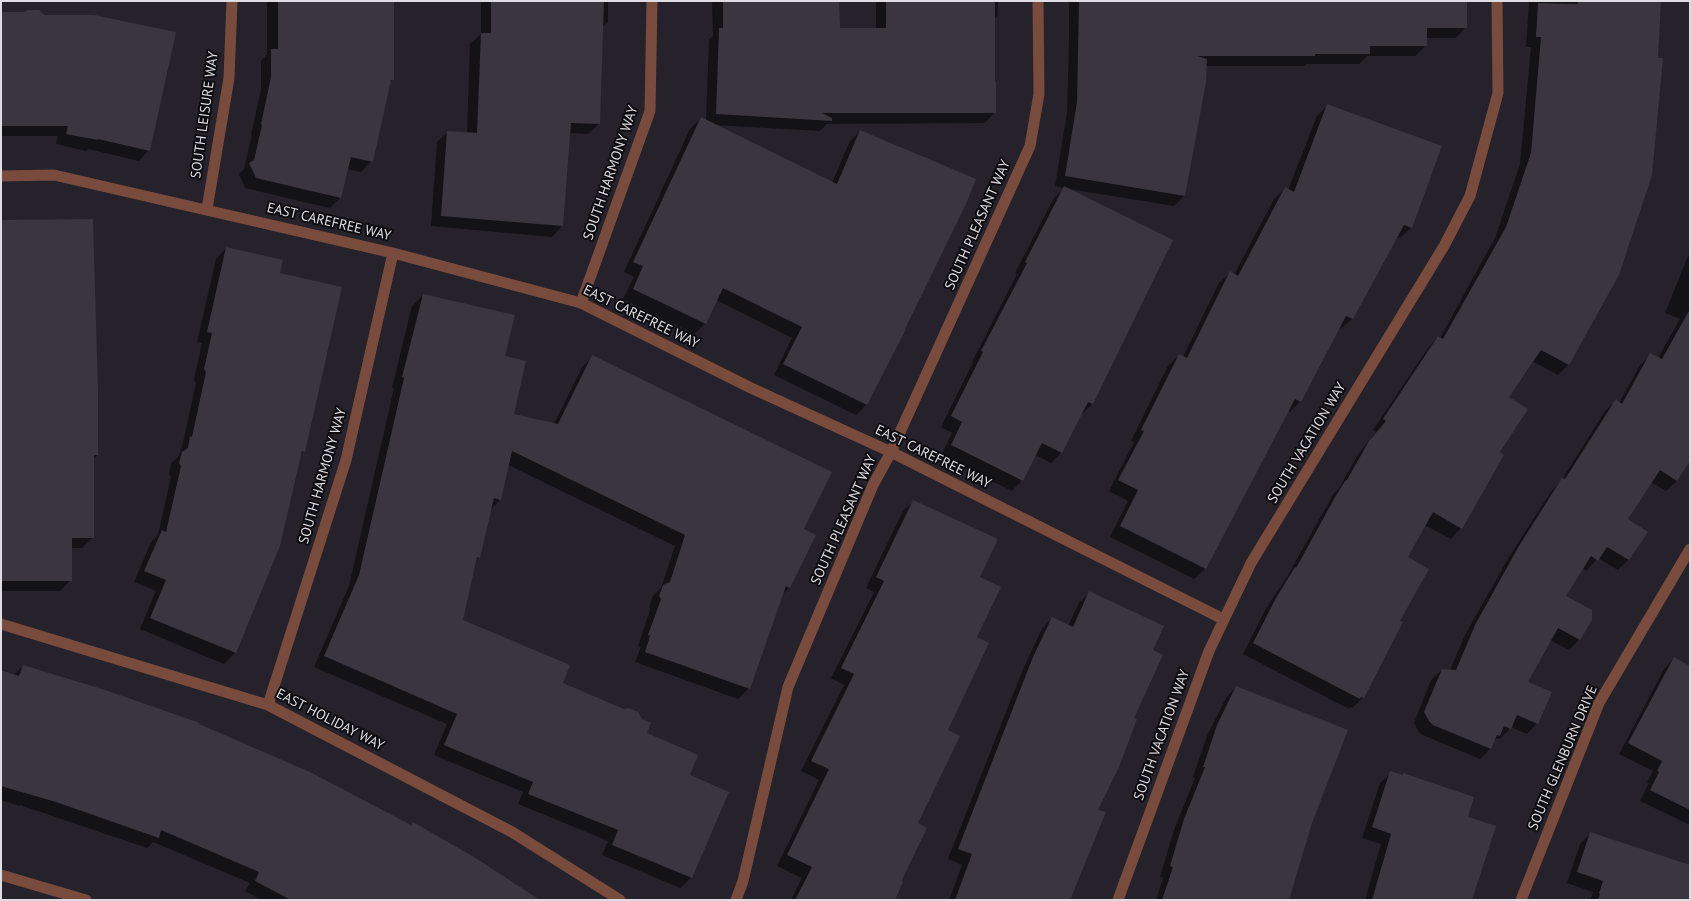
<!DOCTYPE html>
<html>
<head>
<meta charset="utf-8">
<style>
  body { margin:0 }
  #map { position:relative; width:1691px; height:901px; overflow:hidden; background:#25222b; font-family:"PT Sans",sans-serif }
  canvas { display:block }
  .frame { position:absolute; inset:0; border:2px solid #dedde3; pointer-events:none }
</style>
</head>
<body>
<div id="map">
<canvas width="1691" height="901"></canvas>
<div class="frame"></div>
</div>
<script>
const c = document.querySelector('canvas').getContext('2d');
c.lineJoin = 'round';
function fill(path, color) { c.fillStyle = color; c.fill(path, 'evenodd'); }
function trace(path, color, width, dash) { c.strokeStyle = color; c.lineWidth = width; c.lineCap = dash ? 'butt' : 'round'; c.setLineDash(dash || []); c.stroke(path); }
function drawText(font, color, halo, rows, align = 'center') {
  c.font = font + ' "PT Sans",sans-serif'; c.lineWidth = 4; c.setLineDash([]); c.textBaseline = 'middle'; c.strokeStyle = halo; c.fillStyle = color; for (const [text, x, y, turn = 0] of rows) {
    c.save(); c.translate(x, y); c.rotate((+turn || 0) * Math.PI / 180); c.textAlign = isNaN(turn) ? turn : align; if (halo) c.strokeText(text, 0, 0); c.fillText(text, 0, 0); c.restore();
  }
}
fill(new Path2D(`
  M267,1H393V80L389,83L372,161L361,172L347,169L340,198L330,208L245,188L239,174L244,169L252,135H251L261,89V61L267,54Z
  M481,1H608V22L602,27L599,124L588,134L569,133L562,226L552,237L431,226L437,142L448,132L467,133L470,44L481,34Z
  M712,1H838L839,29H876V1H998V15L994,20L995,112L985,123L827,124L820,131L714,125L832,183L850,141L860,131L905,330L866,405L856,415L774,375L792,338L716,300L705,324L694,334L623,299L634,277L624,272L690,129L701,118L706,121L709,39L713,36Z
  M1069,1H1466V27L1456,38H1426V45L1415,56H1367L1359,64H1306L1304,66H1205L1184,196L1174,206L1069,189L1092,404L1082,414H1081L1061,453L1051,463L1035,455L1022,480L1012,491L941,456L952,433L941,427L973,362H972L1017,274L1015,273L1054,198L1064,188L1055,186L1067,113L1069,43Z
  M1529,1H1661L1618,275L1568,365L1558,375L1532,361L1507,398L1498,453L1461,528L1451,539L1425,525L1407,558L1399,622L1401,623L1363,698L1352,708L1350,707L1349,709L1243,654L1265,610L1288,575L1334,493L1339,488L1359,453L1376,432L1373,430L1428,348L1438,337L1440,338L1495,238L1520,164L1531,47H1526Z
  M1,13L149,150L139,161L88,149L86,151L56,144L58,136H1Z
  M1328,105L1440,146L1411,228L1400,238L1396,237L1352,319L1341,329L1339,328L1300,401L1290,412L1287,411L1205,569L1194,579L1110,537L1128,501L1109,491L1134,442L1131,441L1168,366L1179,355L1183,357L1219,283L1230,273L1234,275L1274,199L1285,188L1288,190L1317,116Z
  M1,221L97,455L93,459V537L82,548H71V580L60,591H1Z
  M226,248L279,274L304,451L300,455L279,545L235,653L224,664L140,629L156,591L134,582L151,542L158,535L171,477L169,474L171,463L178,457L182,447L196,383L194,380L202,343L197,342L216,259Z
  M1690,251V460L1677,481L1666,491L1651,482L1626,520L1646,532L1628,560L1618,570L1598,558L1586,571L1582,568L1565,596L1591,619L1579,640L1569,650L1550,640L1527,683L1537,723L1527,734L1511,727L1500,739L1497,738L1494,741L1491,748L1480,759L1423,735L1419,732L1414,723L1431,680L1442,670H1450L1465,635L1509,557L1552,490L1561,481L1605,411L1616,401L1619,403L1640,365L1651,354L1658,358L1680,319L1665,313Z
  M423,295L504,357L513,414L554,424L582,367L593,356L803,529L815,535L789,588L783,594L749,688L738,699L635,662L641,647L638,646L650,610L649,607L653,596L661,588L675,546L508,465L500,500L490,510L479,557L476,561L462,621L561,684L646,734L689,776L727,792L691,878L680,888L602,855L608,841L518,804L523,792L434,755L447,724L314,667L349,586L394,388H392L412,306Z
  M914,501L978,577L975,638L947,731L894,900H791L802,878L777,866L819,780L801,771L844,685L831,678L874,592L866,588L903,511Z
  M1090,592L1151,651L1133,718L1097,810L1069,900H949L962,865L948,859L1023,669L1042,629L1052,618L1068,626L1079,603Z
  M1674,658L1690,666V825L1640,801L1649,783L1647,782L1653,771L1619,754L1664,669Z
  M23,666L198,724L538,900H261L245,891L250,883L153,842L147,848L20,805L19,806L1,800V670L15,674Z
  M1236,687L1311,822L1288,900H1156L1163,878L1160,877L1174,830L1195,778L1193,777L1207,736L1226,698Z
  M1391,773L1466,818L1471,900H1365L1381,844L1362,838L1380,783Z
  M1591,833L1690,866V900H1590L1593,892L1567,883L1580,844Z`), '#0007');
fill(new Path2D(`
  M278,1H394V80H391L373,162L351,157L341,198L256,178L249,163L254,160L262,125L261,124L271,77V49H278Z
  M491,1H604L600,124L571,123L563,226L441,216L447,131L477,133L481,33H491Z
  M723,1H839L840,28H886V1H995V82H996V113H822L832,118V121L716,114L719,28H723Z
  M1079,1H1467V28H1427V46H1370V54H1315V56H1197L1207,59L1206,82L1185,196L1065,176L1077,102Z
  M1578,1H1661L1658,58H1663L1652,175L1619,275L1569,365L1541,350L1509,397L1528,409L1500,452L1504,455L1462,529L1433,512L1408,557L1429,569L1400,621L1403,622L1364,698L1361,697L1360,699L1253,643L1276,598L1295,567L1296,568L1334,499L1345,481L1347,480L1369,441L1386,421L1383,419L1438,336L1443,339L1506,227L1531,153L1541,37H1536L1538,3L1578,4Z
  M28,10H39L45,15H94L176,32L150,151L98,139V140L66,134L68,126H1V12H25Z
  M1327,104L1442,146L1412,228L1404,225L1353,319L1346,316L1301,402L1295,399L1206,569L1120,526L1138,490L1118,480L1144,431L1141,430L1179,354L1187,358L1230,271L1238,276L1285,187L1294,192Z
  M701,117L837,184L860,130L976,179L965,206L905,329H906L867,405L783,364L802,327L723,288L706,324L633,289L643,266L633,262Z
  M1064,186L1173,240L1093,404L1088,402L1062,453L1042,443L1023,481L951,445L962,422L951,416L983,352L981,351L1027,263L1025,262Z
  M93,219L98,392V455H94V538H72V581H1V220Z
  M226,247L283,260L280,273L342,287L305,452L302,451L280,546L236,653L150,618L166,580L144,571L162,530L166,532L181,466L179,463L182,452L188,448L190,436L192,437L206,372L204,369L212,333L207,332Z
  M423,294L515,315L505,356L526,361L514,414L558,424L592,355L832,472L804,529L816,535L790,588L786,586L750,689L645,652L650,636L648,635L661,599L659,596L663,585L670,582L685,535L512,451L501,500L494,498L480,558L477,557L463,620L570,665L563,683L624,709L629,708L638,712L642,719L651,723L647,733L698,755L690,775L729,792L692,878L612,845L618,830L528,794L533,782L444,745L457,714L324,656L359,575L404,378L402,377Z
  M1690,309V461L1677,481L1660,470L1628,519L1648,532L1629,560L1607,547L1598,561L1591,556L1566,596L1592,610V620L1580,640L1558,628L1528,682L1552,692L1538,724L1517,715L1511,729L1504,726L1500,736L1497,735L1491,749L1433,725L1429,721L1424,712L1442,669L1456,670L1476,623L1519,546L1562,478L1565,479L1616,399L1622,404L1650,353L1662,359Z
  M913,500L998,539L980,577L1001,587L977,637L989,643L948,730L960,736L918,823L927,828L902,880L903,882L895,900H795L812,867L787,855L829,769L811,761L854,674L841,668L884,581L876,577Z
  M1089,591L1164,626L1153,650L1163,655L1134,718L1137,719L1119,767L1098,810L1106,812L1070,900H955L972,854L958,849L1033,657L1052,617L1073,627Z
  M1674,657L1690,666V810L1650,790L1659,772L1657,771L1662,761L1628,743Z
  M23,665L105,690L200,723L199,724L310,772L411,825L413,822L474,857L540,900H291L255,881L259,872L161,830L159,838L56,802L1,786V670L19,676Z
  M1236,686L1348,730L1312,823L1289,900H1162L1173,867L1170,866L1184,819L1205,767H1203L1217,725Z
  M1390,771L1403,775V773L1474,797L1468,817L1496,826L1472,900H1372L1391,834L1372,827Z
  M1590,832L1690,865V900H1598L1600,894L1599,893L1603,881L1577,872Z`), '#393640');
trace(new Path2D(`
  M1,176L54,175L393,253L581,303L751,388L891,452L1223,619
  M207,209L229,78L232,1
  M581,303L650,111L652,1
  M1,624L268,705L512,832L620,900
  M268,705L346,460L393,253
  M736,900L743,881L788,687L873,485L891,452L1030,146L1039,94L1038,1
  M1118,900L1209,651L1251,563L1444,246L1470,196L1498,93L1497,1
  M1521,900L1599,703L1690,549`), '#794b3c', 11);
trace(new Path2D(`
  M1,875L86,900`), '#794b3c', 11);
drawText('14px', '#dedde3', '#0d0d11', [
  ["SOUTH LEISURE WAY",205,115,-82],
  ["SOUTH HARMONY WAY",611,173,-71],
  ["EAST CAREFREE WAY",329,222,13],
  ["SOUTH PLEASANT WAY",978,225,-66],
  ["EAST CAREFREE WAY",641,317,26],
  ["SOUTH VACATION WAY",1307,443,-59],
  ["EAST CAREFREE WAY",933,457,26],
  ["SOUTH HARMONY WAY",323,476,-74],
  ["SOUTH PLEASANT WAY",844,520,-66],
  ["EAST HOLIDAY WAY",330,720,27],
  ["SOUTH VACATION WAY",1162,735,-70],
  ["SOUTH GLENBURN DRIVE",1563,758,-67]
]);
</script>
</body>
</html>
